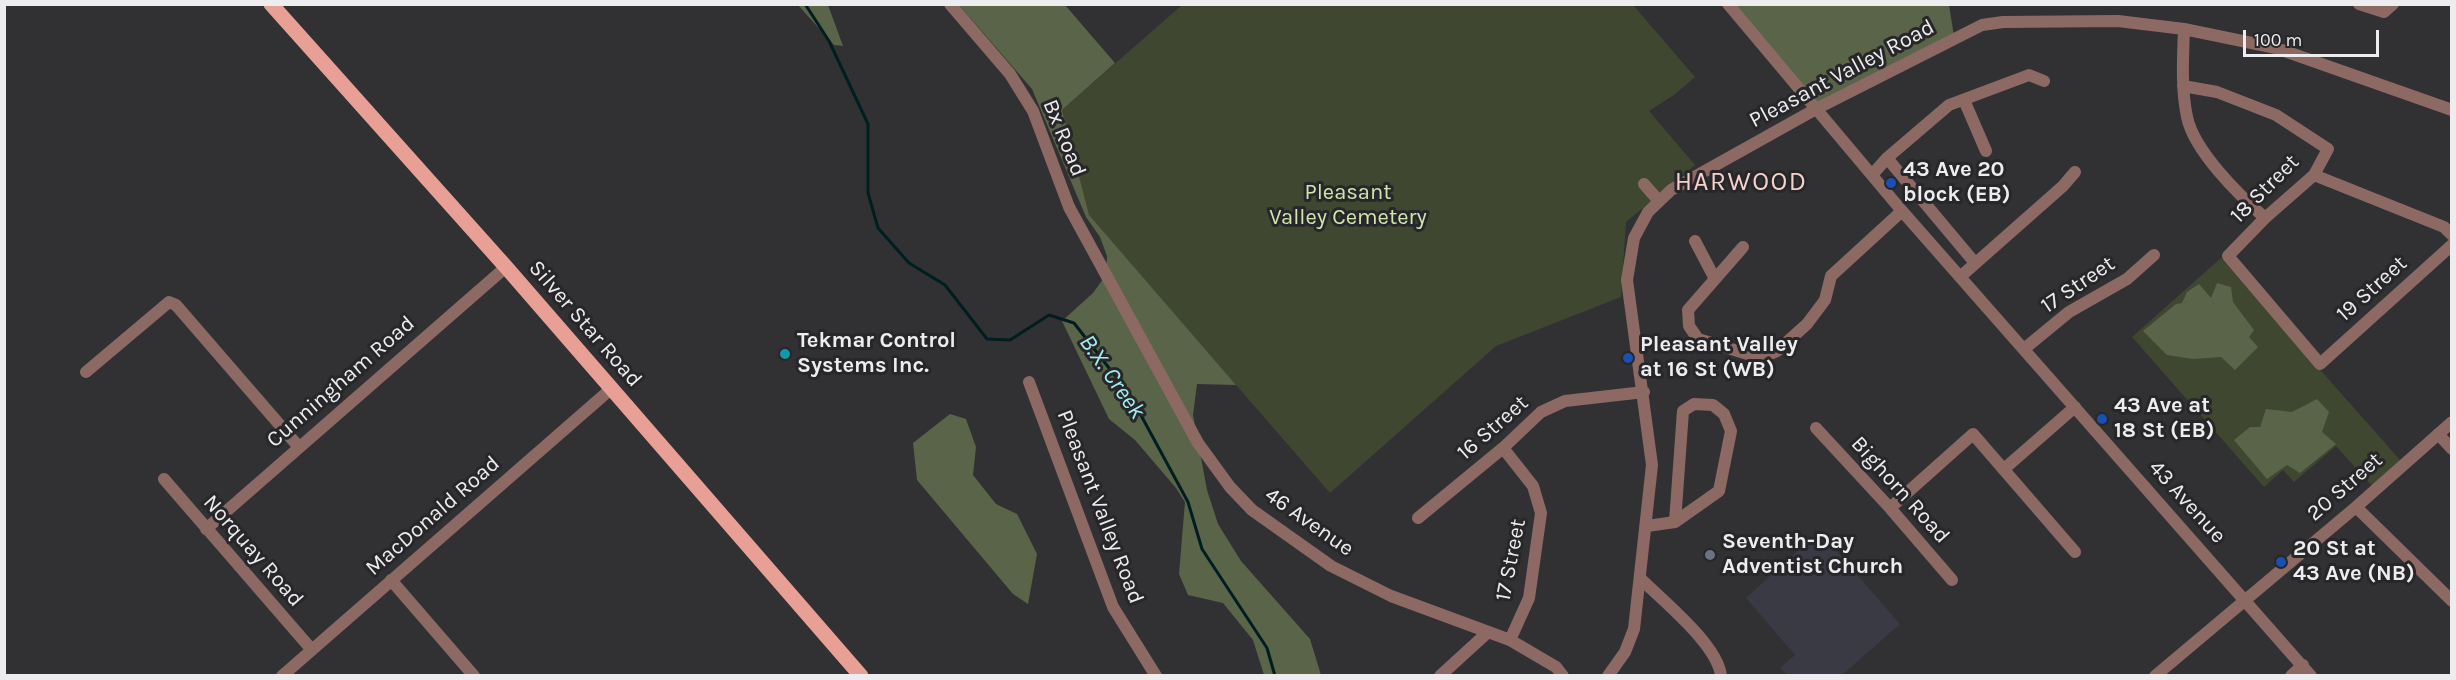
<!DOCTYPE html>
<html>
<head>
<meta charset="utf-8">
<style>
  body { margin:0 }
  #map { position:relative; width:2456px; height:680px; overflow:hidden; background:#313134; font-family:Karla,sans-serif }
  canvas { display:block }
  .frame { position:absolute; inset:0; border:6px solid #ededef; pointer-events:none }
  .scale { position:absolute; left:2243px; top:30px; width:136px; height:27px; box-sizing:border-box; border:3px solid #ededef; border-top:0; padding-left:8px; font-size:18px; line-height:21px; white-space:nowrap; color:#ededef; -webkit-text-stroke:4px #27272a; paint-order:stroke }
</style>
</head>
<body>
<div id="map">
<canvas width="2456" height="680"></canvas>
<div class="frame"></div>
<div class="scale">100 m</div>
</div>
<script>
const c = document.querySelector('canvas').getContext('2d');
c.lineJoin = 'round';
function fill(path, color) { c.fillStyle = color; c.fill(path, 'evenodd'); }
function trace(path, color, width, dash) { c.strokeStyle = color; c.lineWidth = width; c.lineCap = dash ? 'butt' : 'round'; c.setLineDash(dash || []); c.stroke(path); }
function drawText(font, color, halo, rows, align = 'center') {
  c.font = font + ' Karla,sans-serif'; c.lineWidth = 6; c.setLineDash([]); c.textBaseline = 'middle'; c.strokeStyle = halo; c.fillStyle = color; for (const [text, x, y, turn = 0] of rows) {
    c.save(); c.translate(x, y); c.rotate((+turn || 0) * Math.PI / 180); c.textAlign = isNaN(turn) ? turn : align; if (halo) c.strokeText(text, 0, 0); c.fillText(text, 0, 0); c.restore();
  }
}
fill(new Path2D(`
  M1819,531L1900,624L1842,675H1787L1780,668L1795,655L1746,598Z`), '#393a43');
fill(new Path2D(`
  M1182,5H1633L1695,77L1674,95L1649,111L1695,165L1626,222L1621,297L1496,346L1330,493L1089,216L1062,110Z
  M2221,258L2401,461L2372,486L2336,446L2294,482L2283,470L2264,487L2132,337Z`), '#3f4731');
fill(new Path2D(`
  M798,5H828L843,46L834,45Z
  M959,5H1065L1115,63L1062,110L1089,215L1236,385L1197,384L1193,415L1207,490L1218,524L1241,561L1310,639L1321,675H1264L1253,640L1223,603L1188,595L1179,574L1185,502L1176,488L1135,440L1109,419L1062,321L1093,293L1106,275L1107,256L1100,237L1086,217L1032,89Z
  M1726,5H1949L1954,36L1824,109Z
  M2217,283L2231,287L2233,302L2254,330L2249,337L2258,347L2235,370L2221,357L2193,359L2167,355L2143,331L2176,304L2182,303L2187,292L2199,284L2211,298Z
  M2317,399L2329,412L2322,432L2336,444L2300,473L2287,465L2267,479L2234,440L2250,427H2260L2266,409L2292,412Z
  M950,414L966,419L976,447L973,475L996,504L1017,514L1037,554L1028,604L1013,594L917,480L913,443Z`), '#5a6448');
trace(new Path2D(`
  M805,4L829,41L868,124V193L878,228L909,263L945,285L987,339L1010,340L1049,315L1074,323L1130,395L1188,502L1202,549L1267,648L1275,676`), '#001e20', 3);
trace(new Path2D(`
  M950,4L1010,74L1033,111L1069,207L1198,443L1230,487L1252,510L1331,566L1391,596L1510,640L1556,667L1563,676
  M1728,4L1902,211L2311,676
  M2359,4L2384,12L2393,4
  M2184,29C2183,58 2181,88 2187,117C2194,151 2239,195 2265,218
  M2183,86L2217,92L2276,115L2328,149L2314,175L2265,218L2228,256L2320,364L2452,245
  M1964,100L1986,151
  M1887,158L1975,263
  M1872,175L1887,158L1949,105L2029,75L2044,81
  M2314,175L2444,227L2452,235
  M1644,184L1658,200
  M1695,241L1715,279
  M1743,247L1688,310L1689,326L1698,339L1761,358L1777,351L1807,324L1825,300L1831,276L1902,211
  M1960,277L2063,186L2075,172
  M2024,349L2069,312L2127,279L2154,255
  M86,372L169,302L176,305L298,446
  M1029,382L1113,607L1156,676
  M1816,428L1890,508L1952,580
  M2438,434L2452,449
  M1503,448L1533,486L1541,513L1529,598L1510,640
  M2004,469L2075,407
  M164,479L312,650
  M2356,507L2452,601
  M1890,508L1973,434L2075,552
  M1418,518L1503,448L1541,412L1565,401L1644,392
  M1647,526L1675,522L1719,491L1731,431L1724,414L1713,405L1694,404L1683,411L1675,522
  M206,529L506,267
  M1641,579C1663,601 1718,645 1721,676
  M391,580L474,676
  M282,676L612,388
  M1440,676L1487,633
  M1608,676L1625,652L1634,629L1652,465L1627,280L1634,238L1648,212L1671,190L1816,109L1982,25L2003,22L2118,21L2184,29L2276,48L2452,110
  M2155,676L2356,507L2452,422
  M2291,676L2303,665`), '#8d6964', 12);
trace(new Path2D(`
  M271,4L506,267L861,676`), '#e89f95', 15);
for (const [x, y, r, color] of [
  [1891,183,6,"#1a4fb4"],
  [785,354,6,"#0f9aa8"],
  [1628,358,6,"#1a4fb4"],
  [2102,419,6,"#1a4fb4"],
  [1710,555,6,"#6b7280"],
  [2281,562,6,"#1a4fb4"]
]) { const dot = new Path2D(); dot.arc(x, y, r, 0, 2 * Math.PI); c.fillStyle = color; c.fill(dot); trace(dot, '#27272a', 2); }
drawText('22px', '#ededef', '#27272a', [
  ["Pleasant Valley Road",1842,74,-28],
  ["Bx Road",1064,138,68],
  ["18 Street",2265,189,-45],
  ["17 Street",2078,285,-34],
  ["19 Street",2372,289,-42],
  ["Silver Star Road",585,324,49],
  ["Cunningham Road",341,382,-41],
  ["16 Street",1493,428,-41],
  ["20 Street",2345,487,-41],
  ["Bighorn Road",1900,490,48],
  ["43 Avenue",2187,502,48],
  ["Pleasant Valley Road",1100,507,69],
  ["MacDonald Road",433,516,-41],
  ["46 Avenue",1309,522,35],
  ["Norquay Road",253,551,49],
  ["17 Street",1511,560,-79]
]);
drawText('bold 22px', '#ededef', '#27272a', [
  ["43 Ave 20",1903,170],
  ["block (EB)",1903,195],
  ["Tekmar Control",797,341],
  ["Systems Inc.",797,366],
  ["Pleasant Valley",1640,345],
  ["at 16 St (WB)",1640,370],
  ["43 Ave at",2114,406],
  ["18 St (EB)",2114,431],
  ["Seventh-Day",1722,542],
  ["Adventist Church",1722,567],
  ["20 St at",2293,549],
  ["43 Ave (NB)",2293,574]
], 'left');
drawText('22px', '#d1e5af', '#27272a', [
  ["Pleasant",1348,193],
  ["Valley Cemetery",1348,218]
]);
drawText('italic 24px', '#a1edf1', '#27272a', [
  ["B.X. Creek",1112,377,55]
]);
c.letterSpacing = '1.5px';
drawText('26px', '#f4d1cb', '#27272a', [
  ["HARWOOD",1741,183]
]);
c.letterSpacing = '0px';
</script>
</body>
</html>
